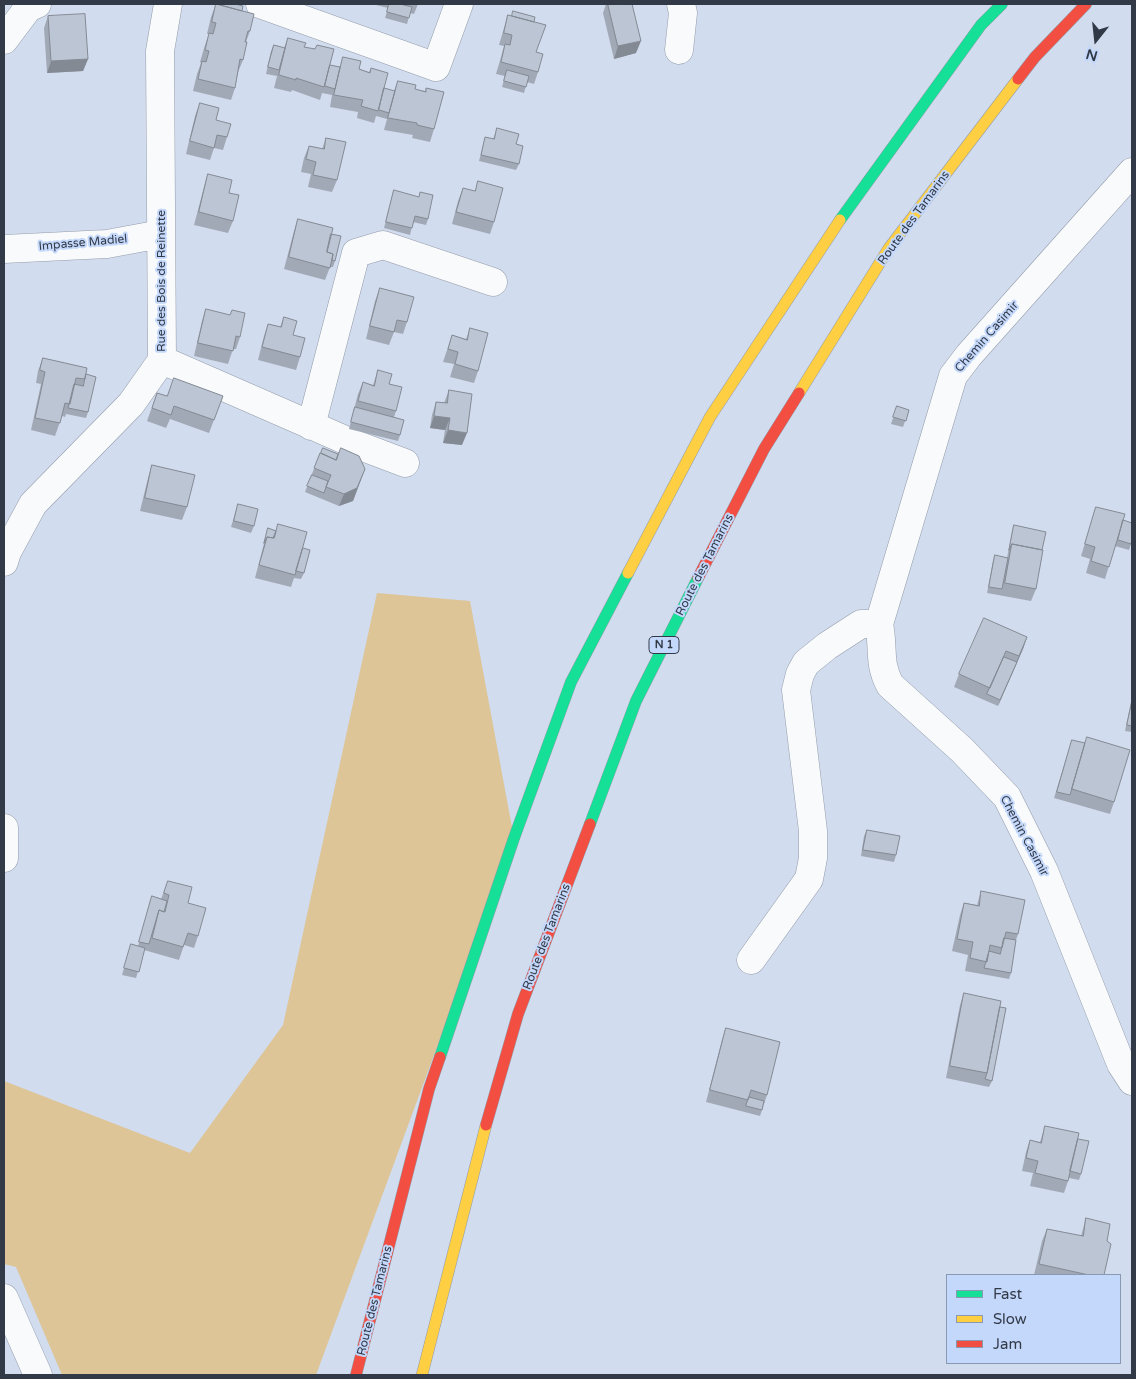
<!DOCTYPE html>
<html>
<head>
<meta charset="utf-8">
<style>
  body { margin:0 }
  #map { position:relative; width:1136px; height:1379px; overflow:hidden; background:#d1dcee; font-family:"Varela Round",sans-serif }
  canvas { display:block }
  .frame { position:absolute; inset:0; border:5px solid #323a48; pointer-events:none }
  .legend { position:absolute; left:946px; top:1274px; width:175px; height:90px; box-sizing:border-box; background:#c4d8fb; border:1px solid #8a99b3; margin:0; padding:6px 9px; list-style:none; font-size:15px; color:#323a48 }
  .legend li { display:flex; align-items:center; gap:10px; height:25px }
  .legend b { width:25px; border:1px solid #8a99b3 }
  .north { position:absolute; left:1071px; top:15px; width:50px; height:50px; -webkit-text-stroke:4px #c4d8fb; paint-order:stroke; rotate:196deg; font-size:14px; font-weight:700; line-height:20px; text-align:center; color:#323a48 }
  .north::after { content:''; display:block; margin:auto; width:18px; height:22px; background:#323a48; clip-path:polygon(50% 0,100% 100%,50% 72%,0 100%) }
</style>
</head>
<body>
<div id="map">
<canvas width="1136" height="1379"></canvas>
<div class="frame"></div>
<ul class="legend">
<li><b style="height:6px;background:#16e098"></b>Fast</li>
<li><b style="height:6px;background:#ffcf43"></b>Slow</li>
<li><b style="height:6px;background:#f24e42"></b>Jam</li>
</ul>
<div class="north">N</div>
</div>
<script>
const c = document.querySelector('canvas').getContext('2d');
c.lineJoin = 'round';
function fill(path, color) { c.fillStyle = color; c.fill(path, 'evenodd'); }
function trace(path, color, width, dash) { c.strokeStyle = color; c.lineWidth = width; c.lineCap = dash ? 'butt' : 'round'; c.setLineDash(dash || []); c.stroke(path); }
function drawText(font, color, halo, rows, align = 'center') {
  c.font = font + ' "Varela Round",sans-serif'; c.lineWidth = 4; c.setLineDash([]); c.textBaseline = 'middle'; c.strokeStyle = halo; c.fillStyle = color; for (const [text, x, y, turn = 0] of rows) {
    c.save(); c.translate(x, y); c.rotate((+turn || 0) * Math.PI / 180); c.textAlign = isNaN(turn) ? turn : align; if (halo) c.strokeText(text, 0, 0); c.fillText(text, 0, 0); c.restore();
  }
}
fill(new Path2D(`
  M377,593L470,601L514,838L316,1375H62L16,1267L4,1264V1081L190,1153L283,1025Z`), '#ddc597');
const street = new Path2D(`
  M260,4L436,67L459,4
  M4,40L28,8L37,4
  M679,50L683,13L681,4
  M4,249L107,244L161,234
  M162,360L352,443L405,463
  M311,426L356,253L383,245L493,282
  M4,562L7,552L33,504L131,404L162,360L160,51L168,4
  M879,624C884,648 878,663 890,685L962,750L1007,797L1044,871L1121,1064L1132,1081
  M4,828V858
  M751,960L809,879L813,858V831L796,690L800,674L806,663L827,646L861,624H879L953,376L969,355L1132,172
  M4,1298L38,1375`);
const fast = new Path2D(`
  M840,220L981,25L1002,4
  M590,824L636,701L698,578
  M440,1057L514,838L571,682L628,573`);
const slow = new Path2D(`
  M799,393L889,248L1018,79
  M628,573L710,417L840,220
  M422,1375L486,1125`);
const jam = new Path2D(`
  M1018,79L1035,57L1086,4
  M698,578L764,449L799,393
  M486,1125L518,1014L590,824
  M356,1375L429,1089L440,1057`);
trace(street, '#949caa', 29);
trace(fast, '#949caa', 12);
trace(slow, '#949caa', 12);
trace(jam, '#949caa', 12);
trace(street, '#f8fafc', 28);
trace(fast, '#16e098', 11);
trace(slow, '#ffcf43', 11);
trace(jam, '#f24e42', 11);
fill(new Path2D(`
  M216,4L219,5L220,4H235L242,11L250,31L246,42L243,60L238,72L235,88L231,100L193,91L197,74L201,63L200,62L205,45L209,34H207L211,17Z
  M377,4H418L414,14L410,13L407,24L385,18L388,8L376,5Z
  M606,4H632L636,53L614,59L603,13Z
  M508,15L534,22L538,72L534,84L527,82L524,93L502,87L505,76L496,74L501,57L504,46L499,45L504,28Z
  M48,16L88,59L83,71L47,73L44,28Z
  M288,38L304,47L330,65L340,67L343,57L359,69L369,72L371,68L384,88L394,91L398,81L415,89L425,91L426,88L434,129L430,142L412,138L413,135L384,130L387,119L376,116L374,123L357,118L358,112L330,107L332,95L322,93L320,100L292,90L291,92L274,88L277,76L266,74L271,51L274,45L284,48Z
  M200,103L216,120L227,137L223,150L214,148L210,160L186,154L195,116Z
  M497,128L516,144L519,164L516,170L479,161L485,137L493,139Z
  M326,138L337,180L332,192L308,187L311,174L301,172L304,158L309,146L322,149Z
  M208,174L229,193L233,221L228,233L194,225L204,187Z
  M478,181L494,222L490,234L452,224L458,201L463,188L475,191Z
  M394,190L428,219L426,225L413,222L410,235L384,228Z
  M298,219L331,234L335,261L333,267H330L325,280L284,269L294,231Z
  M380,288L407,322L403,334L394,332L389,345L366,339L375,301Z
  M206,309L240,337L236,349H233L228,364L194,356L202,321Z
  M284,317L293,335L300,357L296,370L258,360L264,336L268,324L280,327Z
  M470,328L478,371L474,383L450,377L454,364L443,362L452,335L466,339Z
  M43,358L86,374L88,412L86,418L66,414L65,417L62,416L55,436L31,430L41,384L36,383L38,371Z
  M378,370L389,384L396,411L394,417L400,435L398,441L349,429L358,394L363,382L373,385Z
  M449,390L462,445L443,443L445,430L430,428L432,415L436,402L444,403Z
  M157,393L167,396H223L209,433L170,419L166,428L147,421Z
  M897,406L909,410L903,427L891,424Z
  M320,453L365,469L353,501L339,506L305,492Z
  M152,465L187,507L182,520L140,511L148,478Z
  M238,504L254,526L251,533L231,527Z
  M1096,507L1123,520L1131,544L1129,550L1115,546L1105,579L1086,573L1090,559L1081,556Z
  M278,524L303,548L304,573L301,579L294,578L291,587L255,578L268,528L276,531Z
  M1014,525L1042,550L1036,589L1031,601L987,593L993,561L995,555L1007,558L1012,532Z
  M1027,637L1023,649L998,706L954,687L959,674Z
  M1132,697V732L1125,731Z
  M1072,740L1114,802L1110,814L1054,798Z
  M867,830L896,855L894,862L861,856L864,836Z
  M168,881L188,903L198,936L194,948L184,945L179,960L144,950L136,978L122,975L131,944L138,946L152,896L161,899Z
  M981,891L1018,934L1016,940L1011,973L1009,979L965,971L968,955L952,951L960,915L964,903L977,905Z
  M964,993L1000,1007L992,1081L989,1087L946,1078L960,1005Z
  M726,1028L767,1095L760,1116L706,1102L722,1040Z
  M1045,1126L1078,1139L1081,1174L1079,1180L1069,1178L1064,1193L1030,1186L1033,1173L1022,1171L1026,1152L1030,1140L1040,1142Z
  M1086,1218L1107,1241L1104,1275H1034L1042,1241L1047,1229L1081,1236Z`), '#a2a9b6');
fill(new Path2D(`
  M641,41L636,53L614,59L618,46Z
  M88,59L83,71L47,73L51,61Z
  M434,416L450,418L445,430L430,428Z
  M448,430L467,433L462,445L443,443Z
  M365,469L353,501L339,506L344,494Z
  M1027,637L1023,649L998,706L1000,700Z`), '#848a94');
const building = new Path2D(`
  M216,4L254,14L250,31H248L245,42H247L243,60L240,59L235,88L198,79L202,61L206,62L209,51L205,50L209,33L213,34L216,23L212,22Z
  M220,4H235L243,6L242,11L220,5Z
  M389,4H400L412,7L409,18L387,12Z
  M608,4H632L641,41L618,46Z
  M513,11L535,17L534,22L512,16Z
  M85,14L88,59L51,61L48,16Z
  M508,15L546,25L536,52L543,54L538,72L501,62L505,44L510,45L512,35L504,33Z
  M288,38L306,43L304,47L315,49L317,45L334,49L324,87L296,78V80L279,75Z
  M274,45L285,48L279,70L268,67Z
  M343,57L361,61L359,69L370,73L371,68L388,73L378,111L361,106L363,100L334,95Z
  M330,65L340,67L335,89L325,86Z
  M507,70L529,76L526,87L504,81Z
  M398,81L416,85L415,89L426,92V88L444,92L434,129L417,125V123L388,118Z
  M384,88L395,91L389,113L379,110Z
  M200,103L219,108L216,120L231,124L227,137L217,135L214,148L190,141Z
  M497,128L519,134L516,144L523,146L519,164L481,155L485,137L494,139Z
  M326,138L346,142L337,180L313,175L316,162L306,159L309,146L324,149Z
  M208,174L232,180L229,193L239,195L233,221L199,212Z
  M478,181L503,188L494,222L456,212L463,188L475,191Z
  M394,190L419,197L420,192L433,195L428,219L415,216L412,228L386,222Z
  M298,219L333,228L327,252L333,254L330,268L289,257Z
  M331,234L341,236L335,261L332,260L333,254L327,252Z
  M380,288L414,297L407,322L397,320L394,332L370,326Z
  M206,309L230,315L232,310L245,313L240,337L236,336L233,351L198,343Z
  M284,317L297,321L293,335L305,338L300,357L262,347L268,324L281,327Z
  M470,328L488,333L478,371L455,364L458,352L448,349L452,335L467,340Z
  M43,358L87,368L85,379L76,378L70,404L65,403L60,423L35,418L45,372L40,370Z
  M378,370L392,374L389,384L402,387L396,411L358,401L363,382L374,386Z
  M86,374L96,377L88,412L68,408L74,384L83,386Z
  M174,378L223,396L214,420L174,406L171,415L152,408L157,393L167,396Z
  M449,390L472,394L467,433L448,430L450,418L434,416L436,402L447,403Z
  M897,406L909,410L906,421L893,417Z
  M355,407L404,420L400,435L351,422Z
  M323,448L338,454L336,460L321,453Z
  M341,448L359,456L365,469L357,488L344,494L326,487L331,475L314,468L320,453L336,460Z
  M152,465L195,475L187,507L145,498Z
  M312,475L328,481L324,493L307,486Z
  M238,504L258,509L254,526L234,521Z
  M1096,507L1125,514L1109,567L1091,561L1095,547L1085,544Z
  M1123,520L1132,523V539L1131,544L1118,540Z
  M278,524L307,532L295,575L259,565L267,537L274,538Z
  M1014,525L1046,532L1042,550L1012,544L1009,550Z
  M268,528L276,531L273,538L267,537L264,543Z
  M1012,544L1043,550L1036,589L1005,583Z
  M303,548L310,550L304,573L296,571Z
  M995,555L1008,558L1002,589L989,587Z
  M984,618L1027,637L1019,656L1006,651L990,688L959,674Z
  M1004,657L1017,662L1000,700L987,694Z
  M1132,701V726L1127,725Z
  M1087,737L1130,750L1114,802L1072,789Z
  M1072,740L1085,743L1070,795L1057,792Z
  M867,830L900,836L896,855L863,850Z
  M168,881L192,887L188,903L206,908L198,936L188,933L183,947L152,938L159,910L165,912L169,895L164,893Z
  M981,891L1025,900L1018,934L1006,932L1002,948L990,945L987,962L970,958L973,942L957,939L964,903L979,906Z
  M152,896L167,901L164,912L159,910L149,944L139,942Z
  M1004,938L1016,940L1011,973L984,968L989,951L1000,954Z
  M131,944L145,948L139,972L124,968Z
  M964,993L1001,1001L987,1073L950,1066Z
  M1000,1007L1006,1008L992,1081L985,1079L987,1073Z
  M726,1028L780,1042L767,1095L751,1090L748,1100L710,1090Z
  M749,1097L764,1101L762,1110L746,1106Z
  M1045,1126L1079,1133L1068,1181L1035,1173L1038,1161L1026,1158L1030,1140L1041,1143Z
  M1078,1139L1089,1141L1081,1174L1070,1171Z
  M1086,1218L1110,1224L1107,1241L1111,1244L1104,1275H1089L1039,1264L1047,1229L1083,1236Z`);
fill(building, '#bcc5d4');
trace(building, '#848a94', 1);
for (const [x, y, w] of [
  [664,645,30]
]) { const box = new Path2D(); box.roundRect(x - w / 2, y - 8.5, w, 17, 4); c.fillStyle = '#c4d8fb'; c.fill(box); trace(box, '#323a48', 1); }
drawText('bold 11px', '#323a48', null, [
  ["N 1",664,645]
]);
drawText('12px', '#323a48', '#c4d8fb', [
  ["Route des Tamarins",914,218,-54],
  ["Impasse Madiel",83,243,-5],
  ["Rue des Bois de Reinette",162,281,-90],
  ["Chemin Casimir",987,337,-49],
  ["Route des Tamarins",705,565,-63],
  ["Chemin Casimir",1024,836,62],
  ["Route des Tamarins",547,937,-69],
  ["Route des Tamarins",375,1301,-76]
]);
</script>
</body>
</html>
